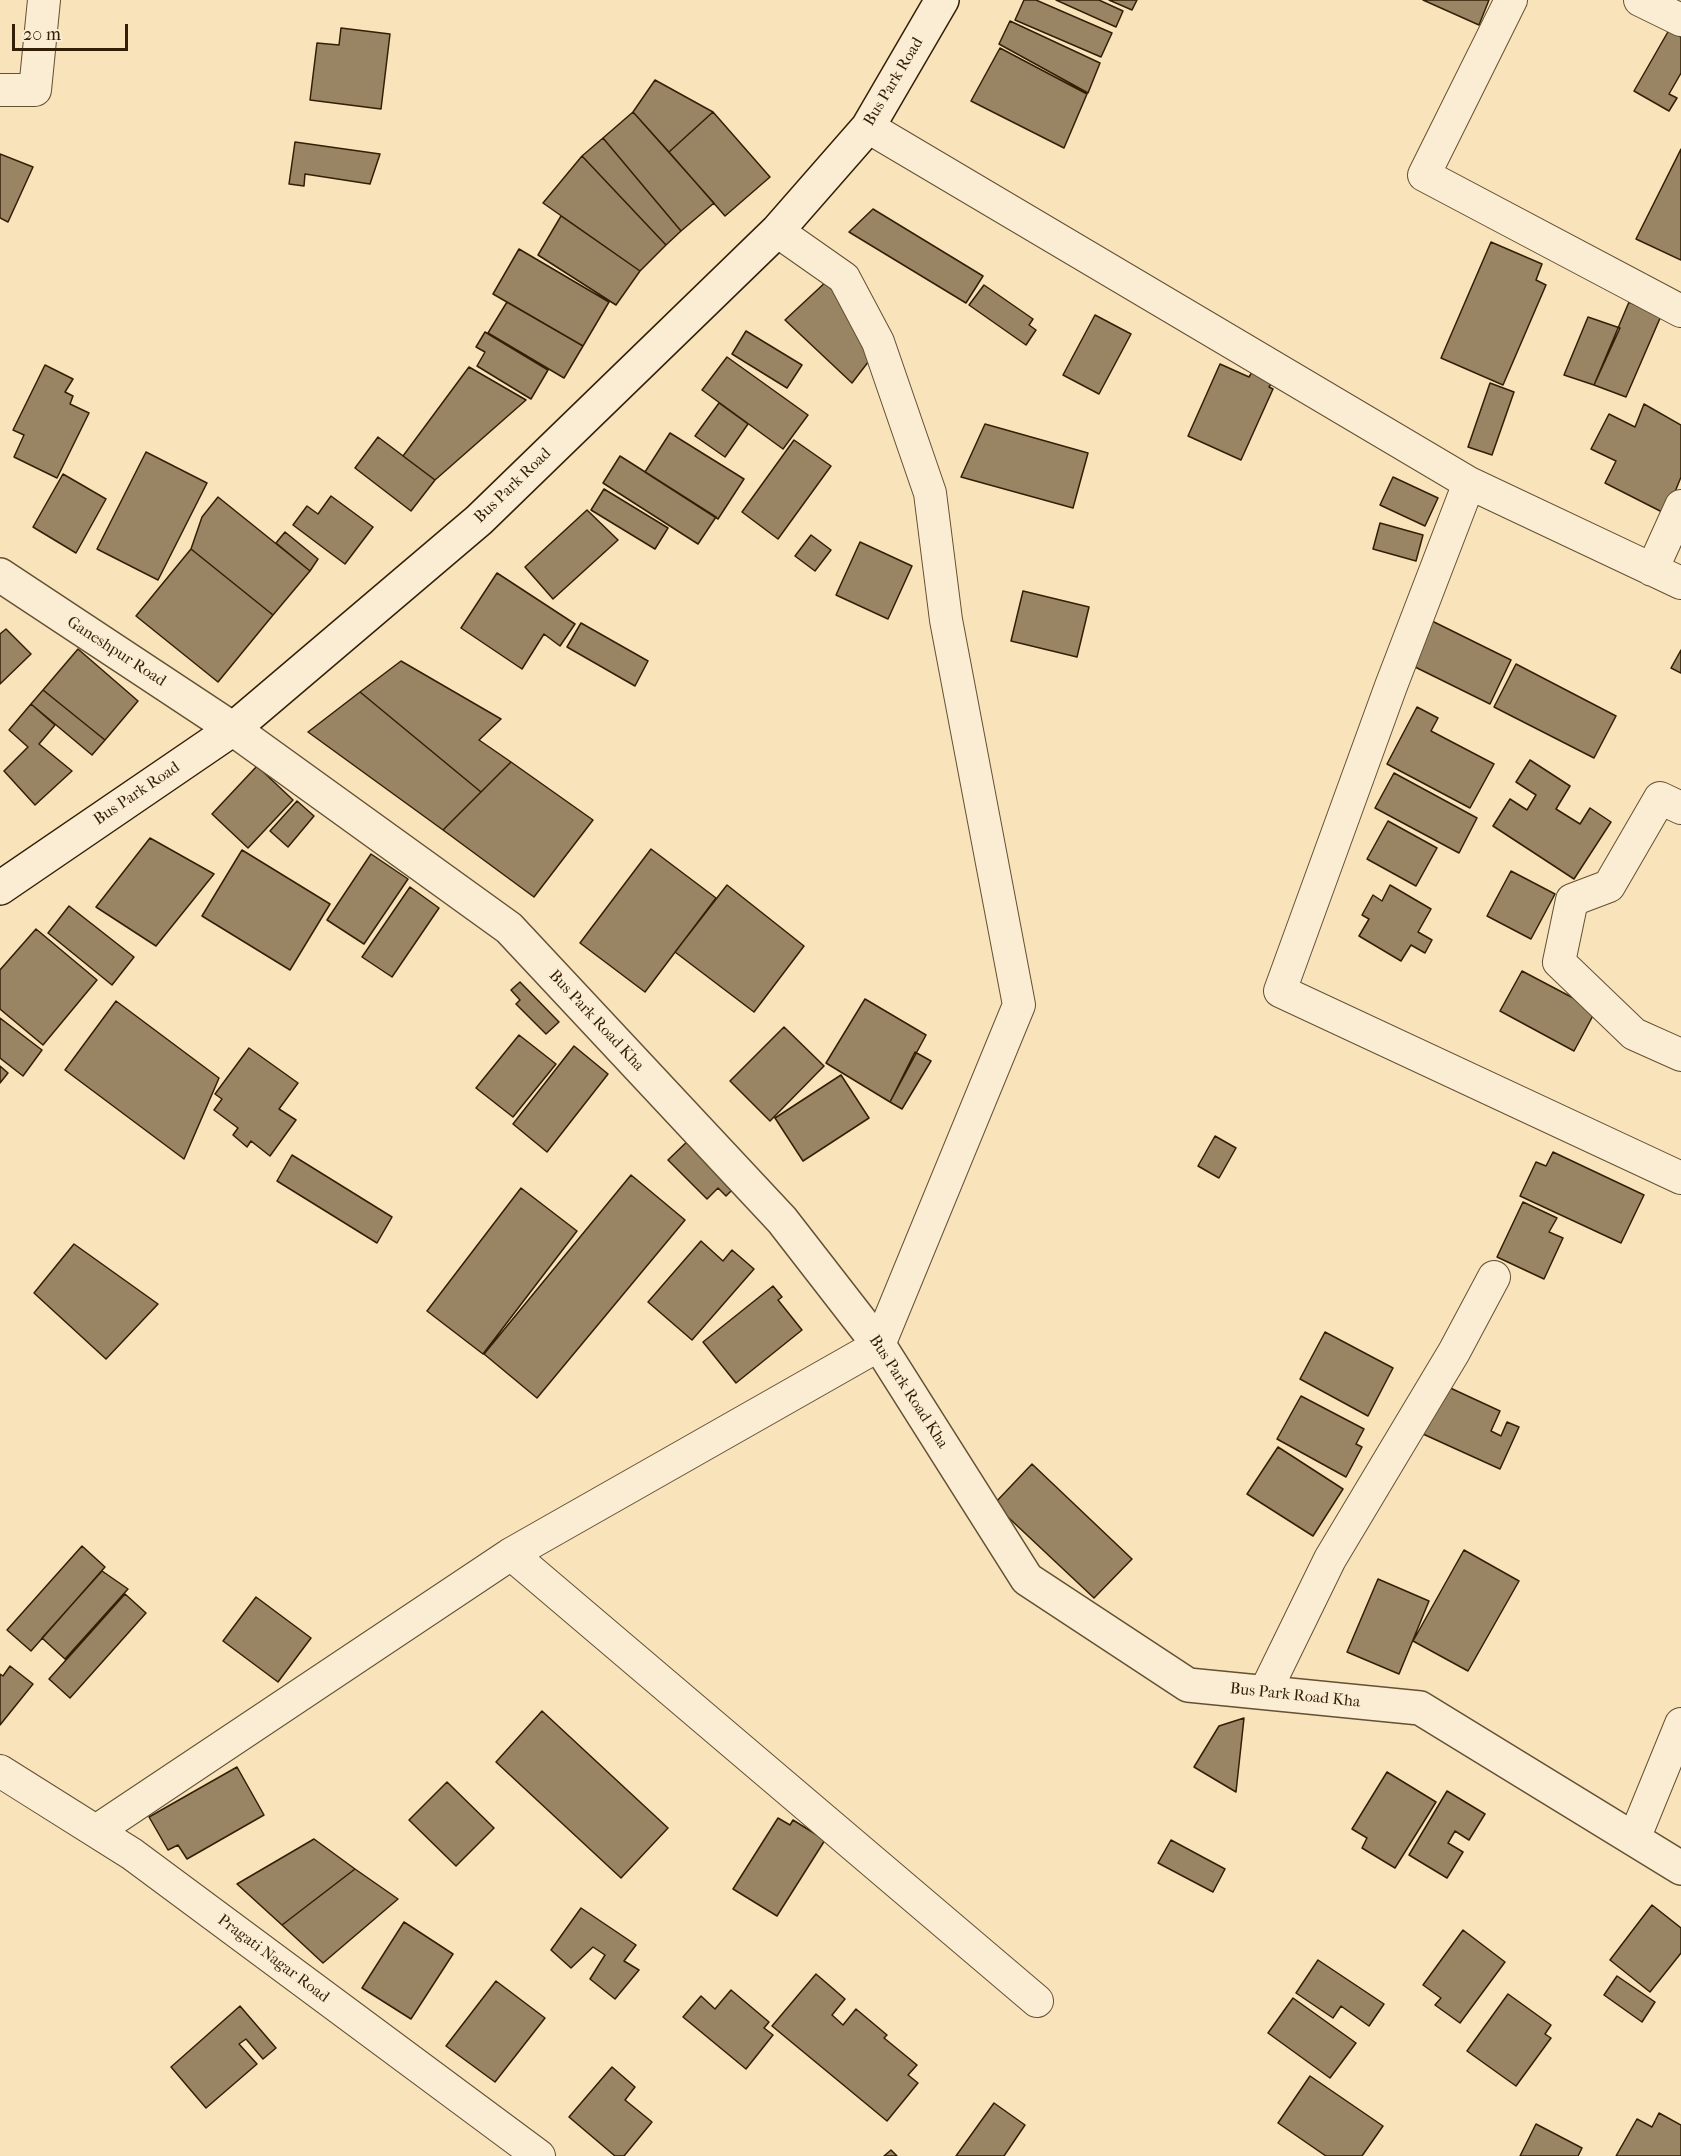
<!DOCTYPE html>
<html>
<head>
<meta charset="utf-8">
<style>
  body { margin:0 }
  #map { position:relative; width:1681px; height:2156px; overflow:hidden; background:#f8e3bb; font-family:"IM FELL French Canon",serif }
  canvas { display:block }
  .scale { position:absolute; left:12px; top:24px; width:116px; height:27px; box-sizing:border-box; border:3px solid #331f05; border-top:0; padding-left:8px; font-size:18px; line-height:21px; white-space:nowrap; color:#331f05; -webkit-text-stroke:4px #faedd3; paint-order:stroke }
</style>
</head>
<body>
<div id="map">
<canvas width="1681" height="2156"></canvas>
<div class="scale">20 m</div>
</div>
<script>
const c = document.querySelector('canvas').getContext('2d');
c.lineJoin = 'round';
function fill(path, color) { c.fillStyle = color; c.fill(path, 'evenodd'); }
function trace(path, color, width, dash) { c.strokeStyle = color; c.lineWidth = width; c.lineCap = dash ? 'butt' : 'round'; c.setLineDash(dash || []); c.stroke(path); }
function drawText(font, color, halo, rows, align = 'center') {
  c.font = font + ' "IM FELL French Canon",serif'; c.lineWidth = 6; c.setLineDash([]); c.textBaseline = 'middle'; c.strokeStyle = halo; c.fillStyle = color; for (const [text, x, y, turn = 0] of rows) {
    c.save(); c.translate(x, y); c.rotate((+turn || 0) * Math.PI / 180); c.textAlign = isNaN(turn) ? turn : align; if (halo) c.strokeText(text, 0, 0); c.fillText(text, 0, 0); c.restore();
  }
}
const building = new Path2D(`
  M1024,0H1036L1112,33L1101,57L1015,20Z
  M1056,0H1099L1123,11L1116,27Z
  M1109,0H1137L1132,10Z
  M1423,0H1489L1479,25Z
  M1010,21L1100,63L1088,93L999,44Z
  M341,28L390,34L381,109L310,100L317,43L339,45Z
  M1669,30L1681,37V73L1669,94L1677,98L1669,111L1634,91Z
  M1000,48L1087,94L1064,148L971,101Z
  M655,80L713,112L669,152L633,112Z
  M633,112L714,203L681,231L603,138Z
  M713,112L770,177L725,216L669,152Z
  M603,138L681,231L666,245L582,156Z
  M295,142L380,154L370,184L305,174L304,186L289,184Z
  M1681,149V260L1636,239Z
  M0,154L33,167L8,222L0,218Z
  M582,156L666,245L640,271L543,203Z
  M873,209L983,276L966,303L849,232Z
  M561,216L640,271L616,305L538,255Z
  M1491,242L1542,264L1536,280L1546,285L1503,385L1441,358Z
  M519,249L609,302L583,346L493,294Z
  M829,279L872,357L852,383L785,320Z
  M984,285L1033,319L1029,325L1036,330L1026,345L969,305Z
  M507,302L583,346L564,378L488,333Z
  M1629,302L1661,316L1626,397L1594,385Z
  M1095,315L1131,334L1099,394L1063,375Z
  M1588,317L1620,328L1594,385L1564,375Z
  M746,331L802,365L787,388L732,354Z
  M485,332L548,370L531,399L477,366L485,352L476,347Z
  M727,357L808,415L783,449L702,390Z
  M1220,364L1249,377L1252,372L1273,381L1269,387L1273,389L1241,460L1188,436Z
  M45,365L73,379L65,392L73,396L70,404L89,413L57,478L14,457L24,435L13,430Z
  M469,367L526,400L435,480L403,456Z
  M1490,383L1514,392L1492,455L1468,447Z
  M719,403L748,424L725,457L695,436Z
  M1644,404L1681,425V477L1666,514L1605,483L1616,461L1591,449L1609,414L1635,427Z
  M985,424L1088,453L1073,508L961,477Z
  M670,433L744,479L718,519L645,472Z
  M378,437L435,480L411,511L355,468Z
  M794,440L831,466L778,539L742,512Z
  M146,452L207,483L158,580L97,549Z
  M620,456L716,517L698,544L603,483Z
  M63,474L106,499L76,553L33,527Z
  M1393,477L1438,498L1425,526L1380,505Z
  M604,489L668,528L655,549L591,510Z
  M331,496L373,527L345,564L293,525L307,506L318,514Z
  M218,497L310,571L273,615L191,549L202,517Z
  M587,510L618,540L553,599L525,567Z
  M1380,523L1423,535L1416,561L1373,549Z
  M285,532L318,559L310,571L276,543Z
  M811,535L831,550L815,571L795,556Z
  M860,542L912,566L888,619L836,595Z
  M191,549L273,615L218,682L136,616Z
  M497,573L575,624L560,646L544,634L522,669L461,628Z
  M1023,591L1089,607L1077,657L1011,641Z
  M1432,621L1511,660L1490,704L1411,665Z
  M581,623L648,661L635,686L567,647Z
  M6,629L31,654L0,684V634Z
  M78,649L138,701L105,740L43,690Z
  M1681,650V673L1671,668Z
  M401,661L501,719L479,740L511,762L481,792L360,692Z
  M1516,664L1616,716L1594,758L1494,707Z
  M43,690L105,740L92,755L31,704Z
  M360,692L481,792L443,830L308,732Z
  M31,704L55,725L39,744L72,771L35,805L4,771L28,747L9,730Z
  M1417,707L1438,718L1431,731L1494,764L1470,808L1387,764Z
  M1530,760L1570,786L1556,809L1580,824L1590,808L1611,822L1574,879L1493,826L1510,799L1527,810L1536,795L1516,782Z
  M511,762L593,820L534,897L443,830Z
  M257,766L293,800L248,848L212,814Z
  M1394,773L1477,818L1459,853L1375,808Z
  M297,801L314,816L288,847L270,831Z
  M1388,821L1437,848L1416,886L1367,859Z
  M150,838L214,874L156,946L96,907Z
  M651,849L716,898L645,992L580,943Z
  M242,850L330,904L290,970L202,916Z
  M371,854L408,879L364,944L327,920Z
  M1511,871L1555,894L1531,939L1487,916Z
  M727,885L804,946L754,1012L675,952Z
  M1390,885L1431,909L1418,932L1432,940L1425,953L1411,945L1401,961L1359,936L1369,919L1362,915L1373,895L1382,901Z
  M410,887L439,908L392,977L362,957Z
  M69,906L134,957L112,985L48,933Z
  M36,929L97,980L43,1045L0,1009V970Z
  M1522,971L1596,1010L1574,1051L1500,1011Z
  M520,982L559,1022L546,1034L516,1004L520,1000L511,990Z
  M865,999L926,1035L890,1102L826,1063Z
  M116,1001L219,1078L184,1159L65,1070Z
  M0,1018L42,1050L23,1076L0,1058Z
  M784,1027L824,1066L770,1121L730,1081Z
  M519,1035L556,1064L513,1117L476,1088Z
  M574,1046L608,1074L547,1152L513,1124Z
  M249,1048L298,1083L279,1109L296,1120L270,1156L251,1141L247,1147L233,1135L238,1128L214,1110L222,1099L215,1094Z
  M915,1052L931,1061L902,1109L890,1102Z
  M0,1066L8,1073L0,1083Z
  M841,1075L869,1118L803,1161L775,1118Z
  M694,1135L741,1181L726,1196L718,1188L707,1199L668,1160Z
  M1215,1136L1236,1148L1219,1178L1198,1166Z
  M1553,1152L1644,1195L1621,1243L1520,1196L1536,1162L1546,1166Z
  M292,1155L392,1217L377,1243L277,1181Z
  M631,1175L685,1220L537,1398L484,1354Z
  M521,1188L577,1231L483,1354L427,1311Z
  M1523,1202L1557,1218L1549,1232L1563,1238L1544,1279L1497,1257Z
  M701,1241L723,1261L732,1250L754,1269L692,1340L648,1302Z
  M74,1244L158,1304L106,1359L34,1293Z
  M773,1286L782,1297L778,1300L802,1330L736,1383L703,1342Z
  M1325,1332L1393,1368L1368,1416L1300,1379Z
  M1446,1386L1500,1411L1491,1431L1501,1436L1507,1422L1519,1427L1500,1469L1423,1434Z
  M1301,1396L1364,1429L1356,1444L1362,1447L1346,1477L1277,1439Z
  M1278,1447L1343,1489L1313,1536L1247,1494Z
  M1032,1464L1132,1559L1094,1598L994,1504Z
  M82,1546L105,1567L31,1651L7,1630Z
  M1464,1550L1519,1581L1468,1671L1413,1641Z
  M102,1571L128,1589L65,1659L42,1638Z
  M1378,1579L1429,1601L1399,1674L1347,1652Z
  M125,1594L146,1613L70,1698L49,1679Z
  M256,1597L311,1638L278,1682L223,1641Z
  M10,1666L33,1684L0,1725V1674L3,1676Z
  M542,1711L668,1828L621,1878L496,1762Z
  M1244,1718L1236,1792L1194,1767L1219,1726Z
  M237,1767L264,1815L187,1859L178,1845L168,1850L149,1817Z
  M1387,1772L1436,1802L1395,1868L1362,1848L1367,1838L1352,1829Z
  M447,1782L494,1828L456,1866L409,1820Z
  M1447,1791L1485,1814L1469,1840L1455,1831L1448,1843L1463,1852L1447,1878L1409,1855Z
  M778,1818L790,1825L793,1820L825,1840L777,1916L733,1889Z
  M314,1839L355,1869L282,1925L237,1884Z
  M1171,1840L1225,1869L1213,1892L1158,1863Z
  M355,1869L398,1899L323,1963L282,1925Z
  M1652,1905L1681,1928V1953L1650,1992L1610,1960Z
  M581,1908L636,1945L624,1961L639,1970L615,1999L590,1979L605,1955L593,1947L571,1968L551,1950Z
  M404,1922L453,1954L411,2019L362,1988Z
  M1463,1930L1505,1962L1460,2023L1435,2005L1441,1998L1423,1985Z
  M1318,1960L1384,2004L1369,2026L1341,2006L1333,2018L1296,1993Z
  M816,1974L845,1999L832,2015L843,2025L856,2009L887,2035L884,2038L917,2065L908,2075L918,2083L887,2121L772,2026Z
  M1617,1976L1655,2002L1642,2022L1604,1995Z
  M496,1981L545,2018L495,2082L446,2046Z
  M731,1990L769,2022L764,2028L773,2035L746,2069L683,2017L701,1996L715,2009Z
  M1508,1994L1551,2025L1545,2034L1551,2038L1516,2086L1467,2051Z
  M1293,1998L1356,2043L1330,2078L1268,2033Z
  M240,2006L276,2048L263,2059L246,2039L239,2044L257,2064L206,2108L171,2067Z
  M612,2067L635,2087L625,2100L652,2122L624,2156H615L569,2117Z
  M1310,2076L1383,2126L1362,2156H1326L1278,2123Z
  M994,2103L1025,2125L1004,2156H956Z
  M1659,2113L1681,2125V2156H1616L1637,2119L1652,2127Z
  M1536,2124L1582,2148L1578,2156H1520Z
  M891,2150L897,2156H884Z`);
fill(building, '#998564');
trace(building, '#331f05', 1.5);
const minor = new Path2D(`
  M1511,0L1424,175L1681,311
  M1640,0L1681,20
  M0,90H35L44,0
  M868,127L1469,483L1681,583
  M1469,483L1391,686L1280,991L1681,1178
  M1652,570L1681,506
  M1681,808L1660,798L1609,886L1572,900L1559,962L1634,1034L1681,1055
  M511,1554L1037,2001
  M1265,1692L1330,1559L1454,1352L1494,1277
  M0,1771L132,1854L539,2156
  M96,1831L511,1554L879,1345L1019,1005L946,620L930,493L878,342L844,278L777,231
  M1634,1839L1681,1724`);
const tertiary = new Path2D(`
  M0,575L233,729L509,928L782,1220L879,1345L1027,1579L1188,1685L1420,1708L1681,1868`);
const secondary = new Path2D(`
  M0,888L233,729L479,520L777,231L868,127L942,0`);
trace(minor, '#645032', 34);
trace(tertiary, '#645032', 36);
trace(secondary, '#331f05', 36);
trace(minor, '#faedd3', 32);
trace(tertiary, '#faedd3', 33);
trace(secondary, '#faedd3', 33);
drawText('16px', '#331f05', '#faedd3', [
  ["Bus Park Road",894,82,-59],
  ["Bus Park Road",513,486,-44],
  ["Ganeshpur Road",116,652,33],
  ["Bus Park Road",137,794,-34],
  ["Bus Park Road Kha",596,1021,47],
  ["Bus Park Road Kha",908,1392,57],
  ["Bus Park Road Kha",1295,1696,6],
  ["Pragati Nagar Road",273,1959,37]
]);
</script>
</body>
</html>
